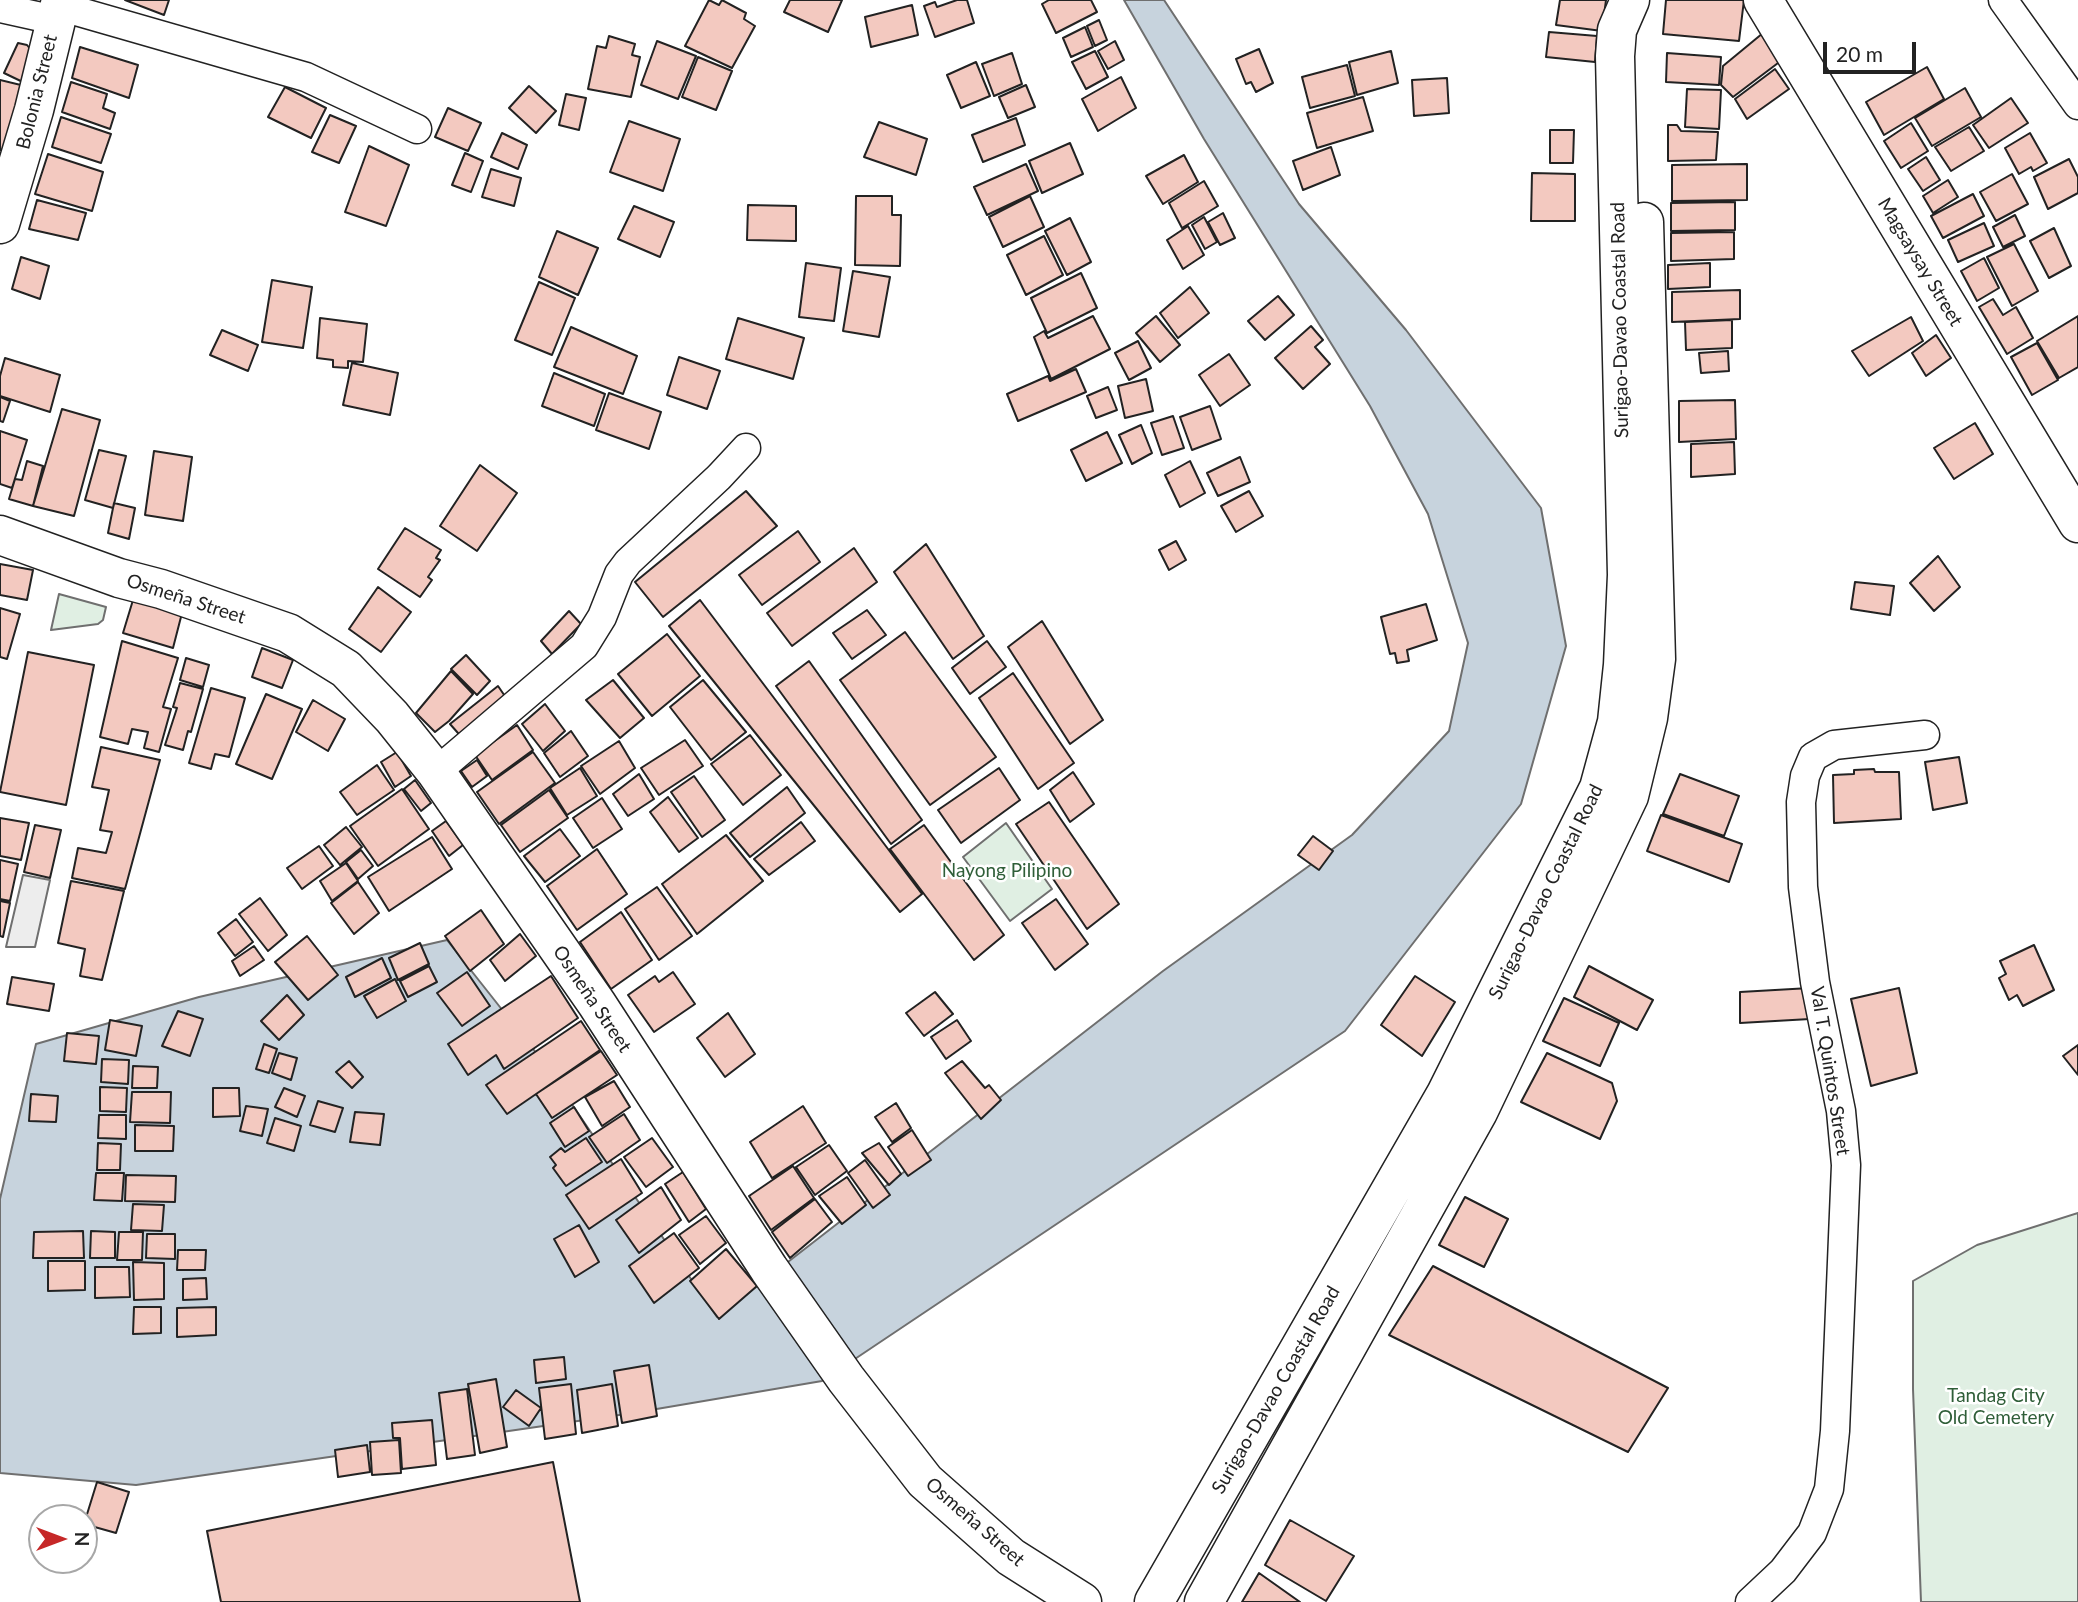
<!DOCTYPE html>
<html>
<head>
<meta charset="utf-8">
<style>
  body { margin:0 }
  #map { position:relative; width:2078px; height:1602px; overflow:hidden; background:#fff; font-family:Lato,sans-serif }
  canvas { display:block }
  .north { position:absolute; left:28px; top:1504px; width:70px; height:70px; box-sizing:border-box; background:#fff; border:2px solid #a7a7a7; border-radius:50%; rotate:90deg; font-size:19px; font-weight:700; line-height:28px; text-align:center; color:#222 }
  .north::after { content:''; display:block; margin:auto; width:24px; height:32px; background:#c62828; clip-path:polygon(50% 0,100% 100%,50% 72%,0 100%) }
  .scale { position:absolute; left:1823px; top:42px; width:93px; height:32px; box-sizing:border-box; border:4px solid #222; border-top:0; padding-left:9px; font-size:21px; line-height:24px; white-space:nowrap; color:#222; -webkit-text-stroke:5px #fff; paint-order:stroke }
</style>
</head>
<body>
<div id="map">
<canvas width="2078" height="1602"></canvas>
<div class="north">N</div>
<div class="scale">20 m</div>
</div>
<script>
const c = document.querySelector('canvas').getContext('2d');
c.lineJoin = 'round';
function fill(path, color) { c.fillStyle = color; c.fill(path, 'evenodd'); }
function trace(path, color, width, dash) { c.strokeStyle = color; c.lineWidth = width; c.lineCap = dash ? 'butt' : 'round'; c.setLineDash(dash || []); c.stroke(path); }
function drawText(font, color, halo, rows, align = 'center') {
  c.font = font + ' Lato,sans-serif'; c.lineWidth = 5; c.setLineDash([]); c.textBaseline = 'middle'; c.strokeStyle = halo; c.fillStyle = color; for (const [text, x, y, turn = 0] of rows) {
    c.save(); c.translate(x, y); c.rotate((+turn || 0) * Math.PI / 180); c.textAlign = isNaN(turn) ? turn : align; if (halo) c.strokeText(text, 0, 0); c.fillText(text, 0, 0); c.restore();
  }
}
const green = new Path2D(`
  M59,594L106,607L103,620L98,624L51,630Z
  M1006,823L1052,889L1010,921L963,857Z
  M2078,1213V1602H1921L1913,1389V1281L1977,1245Z`);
fill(green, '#e0efe3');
trace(green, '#6f6f6f', 2);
const parking = new Path2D(`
  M23,875L50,880L35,947H6Z`);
fill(parking, '#ededed');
trace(parking, '#6f6f6f', 2);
const water = new Path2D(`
  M1124,0H1164L1299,204L1406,330L1541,508L1566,646L1521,804L1345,1031L822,1381L633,1413L136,1485L0,1473V1199L36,1044L199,997L447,940L541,1059L717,1317L1163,971L1352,835L1449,731L1468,643L1428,514L1370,406L1204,139Z`);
fill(water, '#c7d3dd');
trace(water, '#6f6f6f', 2);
const building = new Path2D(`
  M125,0H169L164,15Z
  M709,0L719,5L722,0L746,13L744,19L755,26L732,68L685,46Z
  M790,0H842L828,32L784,12Z
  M957,0H967L974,23L935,37L924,6L935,2L937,7Z
  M1049,0H1091L1097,12L1056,33L1042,4Z
  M1560,0H1606L1602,31L1556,25Z
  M1666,0H1744L1739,41L1663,34Z
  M912,5L918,35L871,47L865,17Z
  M1099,20L1107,40L1095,46L1087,26Z
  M1085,27L1093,47L1071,57L1063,38Z
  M1549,32L1597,36L1595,62L1546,57Z
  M1763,33L1782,60L1733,97L1721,85L1723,66Z
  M609,36L635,44L632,55L640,57L631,97L588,89L597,46L606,48Z
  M657,41L696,56L678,99L641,85Z
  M1115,41L1124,60L1108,69L1098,51Z
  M18,43L27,45L31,50L29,85L4,73Z
  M80,47L138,65L129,98L72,78Z
  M1259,49L1273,83L1256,92L1251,82L1246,84L1236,59Z
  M1095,51L1108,77L1086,89L1072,62Z
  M1391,51L1398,83L1357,95L1349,62Z
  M1012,53L1022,84L994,96L982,64Z
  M1667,53L1721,57L1719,85L1666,82Z
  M698,57L732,71L716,110L682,97Z
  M976,62L990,96L961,108L947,75Z
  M1347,65L1355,96L1310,108L1302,77Z
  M1927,67L1944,99L1884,135L1866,102Z
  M1775,69L1789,89L1747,119L1735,99Z
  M1121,77L1136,108L1098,131L1082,99Z
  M1447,78L1449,113L1414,116L1412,80Z
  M0,80L25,86L8,151L0,150Z
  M71,82L107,94L103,108L115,113L110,129L62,112Z
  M1026,85L1035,107L1008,118L999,97Z
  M529,86L556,111L536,133L509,108Z
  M285,87L326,108L311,138L268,117Z
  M1965,88L1981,117L1932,146L1915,118Z
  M1687,89L1721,90L1719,129L1685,127Z
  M566,94L586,98L579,130L559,125Z
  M1363,97L1373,131L1317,148L1307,113Z
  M2011,98L2028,123L1989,148L1973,125Z
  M448,108L481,123L468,151L435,137Z
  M330,115L356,126L339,163L312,152Z
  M61,117L111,134L101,163L52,147Z
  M1016,118L1025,145L983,162L972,135Z
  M629,121L680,139L663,191L610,172Z
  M879,122L927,139L916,175L864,157Z
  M1911,123L1928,151L1901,168L1884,141Z
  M1668,125H1677L1681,131L1718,132L1716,160L1668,161Z
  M1969,127L1984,151L1951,171L1935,147Z
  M1550,130H1574L1573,163H1550Z
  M502,133L527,145L518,169L491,157Z
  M2030,133L2047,163L2033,171L2031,167L2019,174L2005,148Z
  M1070,143L1083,174L1042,193L1029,161Z
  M369,146L409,165L386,226L345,212Z
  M1331,147L1340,175L1303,190L1293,161Z
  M465,153L483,161L471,192L452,185Z
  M48,154L103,172L92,211L35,194Z
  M1184,155L1198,182L1163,204L1146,176Z
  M1926,157L1940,180L1923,191L1908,169Z
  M2069,159L2078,177V193L2048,209L2034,177Z
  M1026,164L1038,191L987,215L974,187Z
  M1747,164V200L1672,201V165Z
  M491,169L521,178L514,206L482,197Z
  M1532,173L1575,174V221H1531Z
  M2012,174L2028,204L1996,221L1980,192Z
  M1948,180L1958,197L1933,213L1923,196Z
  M1204,181L1218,206L1182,228L1169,203Z
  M1973,194L1984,216L1943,238L1931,216Z
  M856,196H892V215H901L900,266L855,265Z
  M1030,196L1044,227L1003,247L989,217Z
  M37,200L86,213L78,240L29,229Z
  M1735,202V230L1671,231V203Z
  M748,205L796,206V241L747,240Z
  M634,206L674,222L660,257L618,239Z
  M1223,213L1235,238L1220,245L1208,222Z
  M2015,215L2025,236L2003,247L1993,227Z
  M1204,217L1217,242L1205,249L1192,225Z
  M1070,218L1091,262L1067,275L1045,231Z
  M1984,223L1994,246L1958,262L1948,240Z
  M1188,226L1204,255L1183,269L1167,240Z
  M2054,228L2071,266L2049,278L2030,241Z
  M557,231L598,248L578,295L539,277Z
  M1734,232V259L1671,261V233Z
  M1044,236L1063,275L1026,295L1007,255Z
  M2014,244L2038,291L2012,306L1987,257Z
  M21,257L49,266L40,299L12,289Z
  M1984,258L1999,288L1977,301L1961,271Z
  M806,263L841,268L834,321L799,317Z
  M1710,263V287L1668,289V265Z
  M853,271L890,277L879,337L843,331Z
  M1081,273L1097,308L1047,333L1031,298Z
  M272,280L312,287L303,348L262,342Z
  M539,282L575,298L552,355L515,340Z
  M1190,287L1209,313L1178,338L1160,313Z
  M1740,290V319L1672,322V292Z
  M1278,296L1294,315L1265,340L1248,321Z
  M1993,299L2003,315L2016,307L2033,338L2007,354L1979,307Z
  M1093,316L1110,349L1051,379L1034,337L1044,331L1048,338Z
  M1156,316L1180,345L1160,362L1136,333Z
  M2078,316V367L2059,378L2037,341Z
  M1911,317L1923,341L1869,376L1852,351Z
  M320,318L367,324L363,362L348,361V368L333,367V360L317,358Z
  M738,318L804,338L793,379L726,359Z
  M1732,320V348L1686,350L1685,322Z
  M1311,326L1323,340L1315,347L1330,364L1303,389L1275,358Z
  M571,327L637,356L623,394L554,367Z
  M222,330L258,345L248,371L210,355Z
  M1936,335L1951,358L1926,376L1912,353Z
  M1138,341L1151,368L1129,380L1115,353Z
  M2037,343L2058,380L2032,395L2011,357Z
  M1728,351L1729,371L1701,373L1699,353Z
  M1229,354L1250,385L1220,406L1199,375Z
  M679,357L720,371L707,409L667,395Z
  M5,358L60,375L50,412L0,396V376Z
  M352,363L398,373L390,415L343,405Z
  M1076,369L1086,392L1018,421L1007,394L1048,376L1050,381Z
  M554,373L605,394L594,426L542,406Z
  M1146,379L1153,411L1125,418L1118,386Z
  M1108,387L1117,410L1096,418L1087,396Z
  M609,393L661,412L649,449L596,430Z
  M0,397L10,401L3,422L0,421Z
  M1735,400L1736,439L1679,442V401Z
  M1210,406L1221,439L1192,450L1180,417Z
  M62,409L100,420L74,516L33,506Z
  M1173,416L1184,448L1162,455L1151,423Z
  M1975,423L1993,454L1954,479L1934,448Z
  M1141,425L1152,453L1132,464L1119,435Z
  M0,431L27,440L12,488L0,484Z
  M1107,432L1122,463L1086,481L1071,450Z
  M1734,442L1735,474L1691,477V444Z
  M99,450L126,456L113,508L85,500Z
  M154,451L192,457L183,521L145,515Z
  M1240,457L1250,482L1218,496L1207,473Z
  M27,461L43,466L33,506L9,499L15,479L22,480Z
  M1190,461L1205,493L1180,507L1165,475Z
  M480,465L517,493L477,551L440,526Z
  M746,491L777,526L663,617L635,582Z
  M1249,491L1263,516L1236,532L1221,506Z
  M114,503L135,508L129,539L108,533Z
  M405,528L441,550L436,558L440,560L428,577L432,580L420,597L378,569Z
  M798,531L820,562L762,605L739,575Z
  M1176,541L1186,560L1169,570L1159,550Z
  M926,544L984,636L953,659L894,572Z
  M854,548L877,582L792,646L767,613Z
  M1938,556L1960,587L1934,611L1910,583Z
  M0,564L33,570L27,600L0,595Z
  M1855,582L1894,586L1890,615L1851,609Z
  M378,587L411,612L381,652L349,629Z
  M133,600L182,613L173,648L123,633Z
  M700,600L922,894L900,912L669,626Z
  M1426,604L1437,640L1407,650L1409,661L1397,663L1395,653L1390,654L1381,617Z
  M0,608L20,614L7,659L0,657Z
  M867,610L886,635L852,659L833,633Z
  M569,611L581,624L552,654L541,641Z
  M1042,621L1103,720L1070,744L1008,647Z
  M905,632L996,757L930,805L840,680Z
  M667,634L700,676L652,716L618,674Z
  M122,641L178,658L163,707L171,709L159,752L144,748L148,732L132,729L128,744L100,737Z
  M987,641L1006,667L970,694L952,668Z
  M262,648L293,660L282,688L252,677Z
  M28,652L94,665L66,805L0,792Z
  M466,655L490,681L477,695L451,669Z
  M186,658L209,665L203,687L180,680Z
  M809,661L922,820L891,844L776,686Z
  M451,671L473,694L449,721L435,732L416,713Z
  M1013,673L1074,763L1038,789L979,698Z
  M613,680L644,718L620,738L586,700Z
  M703,680L746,732L711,760L670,707Z
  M180,683L203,689L191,732L188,731L183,750L165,745L177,708L173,707Z
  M498,686L511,705L465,741L450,724Z
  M211,688L245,698L229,757L215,754L211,769L189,763Z
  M266,694L302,709L272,779L236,764Z
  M313,700L345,719L328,751L296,732Z
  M545,704L565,731L543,751L522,724Z
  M517,725L533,750L492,780L475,755Z
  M571,731L588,756L560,777L544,753Z
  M750,735L781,775L743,805L711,764Z
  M685,740L703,766L659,795L641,768Z
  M619,741L635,768L600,794L581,766Z
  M101,747L160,760L125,889L72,878L78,848L106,853L112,832L100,830L109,790L92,787Z
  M397,752L411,776L395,787L381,762Z
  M533,752L555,783L499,824L477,792Z
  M1959,757L1967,803L1933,810L1925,762Z
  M477,760L487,776L472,787L461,771Z
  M377,765L394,790L357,815L340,792Z
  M580,768L597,796L567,815L550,788Z
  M999,768L1020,800L961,843L938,810Z
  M1874,769L1875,772H1899L1901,819L1834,823L1833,775L1854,774V770Z
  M1073,772L1094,804L1070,822L1050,790Z
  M639,774L654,799L628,816L613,794Z
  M1680,774L1739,796L1724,836L1663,814Z
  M694,776L725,820L702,837L671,792Z
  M415,780L431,803L421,811L404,789Z
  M787,787L805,813L750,857L730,833Z
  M402,789L429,829L378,866L350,826Z
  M549,790L568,818L520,852L501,825Z
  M668,797L698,838L679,852L650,812Z
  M602,798L622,829L593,848L573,818Z
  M1049,802L1119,904L1087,929L1016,824Z
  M1661,815L1742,844L1729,882L1647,851Z
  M0,818L29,823L21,860L0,856Z
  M446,821L463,845L449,856L432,831Z
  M801,822L815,841L769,875L754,859Z
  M35,825L61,830L50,878L24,872Z
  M924,825L1004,935L974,960L890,849Z
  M346,827L362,847L340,865L324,845Z
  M560,829L580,856L545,882L524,856Z
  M726,835L763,881L697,934L662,884Z
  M1313,836L1333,851L1319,870L1298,855Z
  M432,837L452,869L389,911L368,877Z
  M319,846L333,866L302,889L287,868Z
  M597,849L627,894L577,930L547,886Z
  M361,850L373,866L358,879L346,862Z
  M0,860L18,864L10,901L0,899Z
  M346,863L358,881L332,901L320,881Z
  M71,881L124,891L102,980L80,976L85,949L58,943Z
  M358,882L379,913L354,934L331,903Z
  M657,887L692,936L659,960L625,909Z
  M260,898L287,935L268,951L239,914Z
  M1056,899L1088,944L1055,970L1022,923Z
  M0,901L10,903L3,937L0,936Z
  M481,910L504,944L470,971L445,936Z
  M621,912L652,960L611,989L580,942Z
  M236,919L253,942L235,956L218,933Z
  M520,934L536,956L505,981L490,960Z
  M307,936L338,975L308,1000L275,962Z
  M420,943L429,964L398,980L389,958Z
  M2034,945L2054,990L2023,1006L2017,995L2009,1000L1999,978L2006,974L2000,961Z
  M254,946L264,960L240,976L232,961Z
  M382,958L391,978L355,997L346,977Z
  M429,966L437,982L408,997L400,981Z
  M1589,966L1653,1000L1637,1030L1574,997Z
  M467,972L490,1006L462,1026L437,993Z
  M673,972L695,1004L654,1032L628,995L655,976L659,982Z
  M551,976L578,1018L504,1069L496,1055L468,1075L448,1044Z
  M1415,976L1455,1002L1422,1056L1381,1025Z
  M12,977L54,984L49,1011L7,1004Z
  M395,979L406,1001L377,1018L364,996Z
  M1810,988V1019L1740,1023V992Z
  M1899,988L1917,1073L1871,1086L1851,999Z
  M935,992L953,1014L924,1036L906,1013Z
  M287,995L304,1015L279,1040L261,1021Z
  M1564,998L1619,1023L1600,1066L1543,1041Z
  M178,1011L203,1019L190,1056L162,1046Z
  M728,1013L755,1054L725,1077L697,1038Z
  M110,1020L142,1026L136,1056L105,1050Z
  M957,1020L971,1041L946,1059L931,1037Z
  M581,1021L600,1050L507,1114L486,1085Z
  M67,1033L99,1036L96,1064L64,1061Z
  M264,1044L277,1049L269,1073L256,1069Z
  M2078,1045V1075L2063,1056Z
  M601,1051L617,1075L552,1118L536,1094Z
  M279,1053L297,1058L291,1080L272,1073Z
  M1547,1053L1612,1083L1617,1101L1600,1139L1521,1102Z
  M102,1059L129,1060L128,1084L101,1082Z
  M349,1061L363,1077L352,1088L336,1072Z
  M962,1061L985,1088L989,1085L1001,1100L981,1119L945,1073Z
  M133,1066L158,1067L157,1088H132Z
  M614,1081L630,1107L602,1126L585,1097Z
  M100,1087L127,1088L126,1112L100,1111Z
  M213,1088H239L240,1116L213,1117Z
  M284,1088L305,1096L297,1117L275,1107Z
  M132,1092H171L170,1123L130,1122Z
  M31,1094L58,1096L56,1122L29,1121Z
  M318,1101L343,1108L335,1132L310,1125Z
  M896,1103L911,1128L892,1142L875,1117Z
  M246,1106L268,1109L262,1136L240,1131Z
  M803,1106L826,1143L772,1178L750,1142Z
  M574,1107L589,1131L565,1147L550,1123Z
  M355,1112L384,1114L380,1145L350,1142Z
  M624,1114L640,1140L607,1163L589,1137Z
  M99,1115H126V1139L98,1138Z
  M275,1118L301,1126L294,1151L267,1143Z
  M135,1125L174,1126L173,1151H135Z
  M912,1130L931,1160L908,1176L888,1147Z
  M586,1138L602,1162L566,1186L553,1168L556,1165L550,1157L561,1148L565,1152Z
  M652,1138L673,1167L646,1187L624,1157Z
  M98,1143L121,1144L120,1170H97Z
  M879,1143L901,1174L889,1185L862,1153Z
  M829,1145L847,1171L815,1195L796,1167Z
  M621,1159L642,1193L589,1229L566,1195Z
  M865,1160L890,1195L873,1208L848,1173Z
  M793,1166L814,1198L771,1230L749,1196Z
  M683,1172L706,1209L689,1222L665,1184Z
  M96,1173H124L122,1201L94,1200Z
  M126,1175L176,1176L175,1202L125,1201Z
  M847,1177L866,1205L842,1224L819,1196Z
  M661,1187L681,1220L639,1253L616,1220Z
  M1465,1197L1508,1219L1484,1267L1439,1245Z
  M815,1199L832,1222L790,1258L772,1232Z
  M133,1204L164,1205L162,1231L131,1230Z
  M706,1216L726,1243L700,1264L679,1235Z
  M579,1225L599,1262L575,1277L554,1239Z
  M83,1231L84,1258H33L34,1232Z
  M91,1231L115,1232V1258H90Z
  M119,1232H143L142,1260H117Z
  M674,1233L699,1268L654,1303L629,1266Z
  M147,1234H175V1259L146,1258Z
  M726,1249L757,1286L719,1319L690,1281Z
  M178,1250H206L205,1270H177Z
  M48,1261H85V1290L48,1291Z
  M133,1262L164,1263V1299L134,1300Z
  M1433,1266L1668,1388L1628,1452L1389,1335Z
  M95,1267H129L130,1297L95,1298Z
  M206,1278L207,1299L183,1300V1279Z
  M134,1307H161V1333L133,1334Z
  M216,1307V1335L177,1337V1308Z
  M564,1357L566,1379L536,1383L534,1360Z
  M649,1365L657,1416L622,1423L614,1371Z
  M496,1379L507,1447L480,1453L468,1384Z
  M571,1384L576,1434L545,1439L539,1388Z
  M612,1384L618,1426L582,1433L577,1390Z
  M467,1389L475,1455L447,1459L439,1393Z
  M516,1390L541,1408L529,1426L503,1407Z
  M432,1420L436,1465L402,1469L400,1438H393L392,1423Z
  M399,1440L401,1473L372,1475L370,1442Z
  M367,1445L370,1472L338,1477L335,1450Z
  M553,1462L580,1602H221L207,1531Z
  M97,1482L129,1492L116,1533L84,1524Z
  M1290,1520L1354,1556L1326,1601L1265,1565Z
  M1259,1573L1300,1602H1242Z`);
fill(building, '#f3c9c0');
trace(building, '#222', 2);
const street = new Path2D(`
  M2003,0L2078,105
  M59,6L306,77L417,129
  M0,8L55,20
  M436,772L584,646L602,617L619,574L628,562L719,477L746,448
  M1750,1602L1783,1571L1812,1533L1829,1489L1835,1431L1846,1165L1841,1111L1815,982L1803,887L1801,802L1805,776L1813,757L1834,745L1925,735`);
const secondary = new Path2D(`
  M1763,0L2078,523
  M0,224L34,110L61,0
  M0,535L119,578L161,589L288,633L346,669L392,717L436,772L597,1004L769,1269L846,1379L925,1481L1011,1557L1082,1602`);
const highway = new Path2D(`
  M1154,1602L1446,1094L1599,788L1617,722L1623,665L1627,575L1615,56L1617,30L1630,0
  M1204,1602L1478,1112L1629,796L1648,718L1656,659L1644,222`);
trace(street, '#222', 31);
trace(secondary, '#222', 41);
trace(highway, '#222', 41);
trace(street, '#fff', 28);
trace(secondary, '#fff', 38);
trace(highway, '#fff', 38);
drawText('19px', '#222', '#fff', [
  ["Bolonia Street",37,92,-76],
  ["Magsaysay Street",1920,262,59],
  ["Surigao-Davao Coastal Road",1620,320,-91],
  ["Osmeña Street",186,599,18],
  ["Surigao-Davao Coastal Road",1546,892,-64],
  ["Osmeña Street",592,999,56],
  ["Val T. Quintos Street",1830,1071,81],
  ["Surigao-Davao Coastal Road",1276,1390,-60],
  ["Osmeña Street",975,1522,41]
]);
drawText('19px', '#2f5e38', '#fff', [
  ["Nayong Pilipino",1007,871],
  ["Tandag City",1996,1396],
  ["Old Cemetery",1996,1418]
]);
</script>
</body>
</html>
